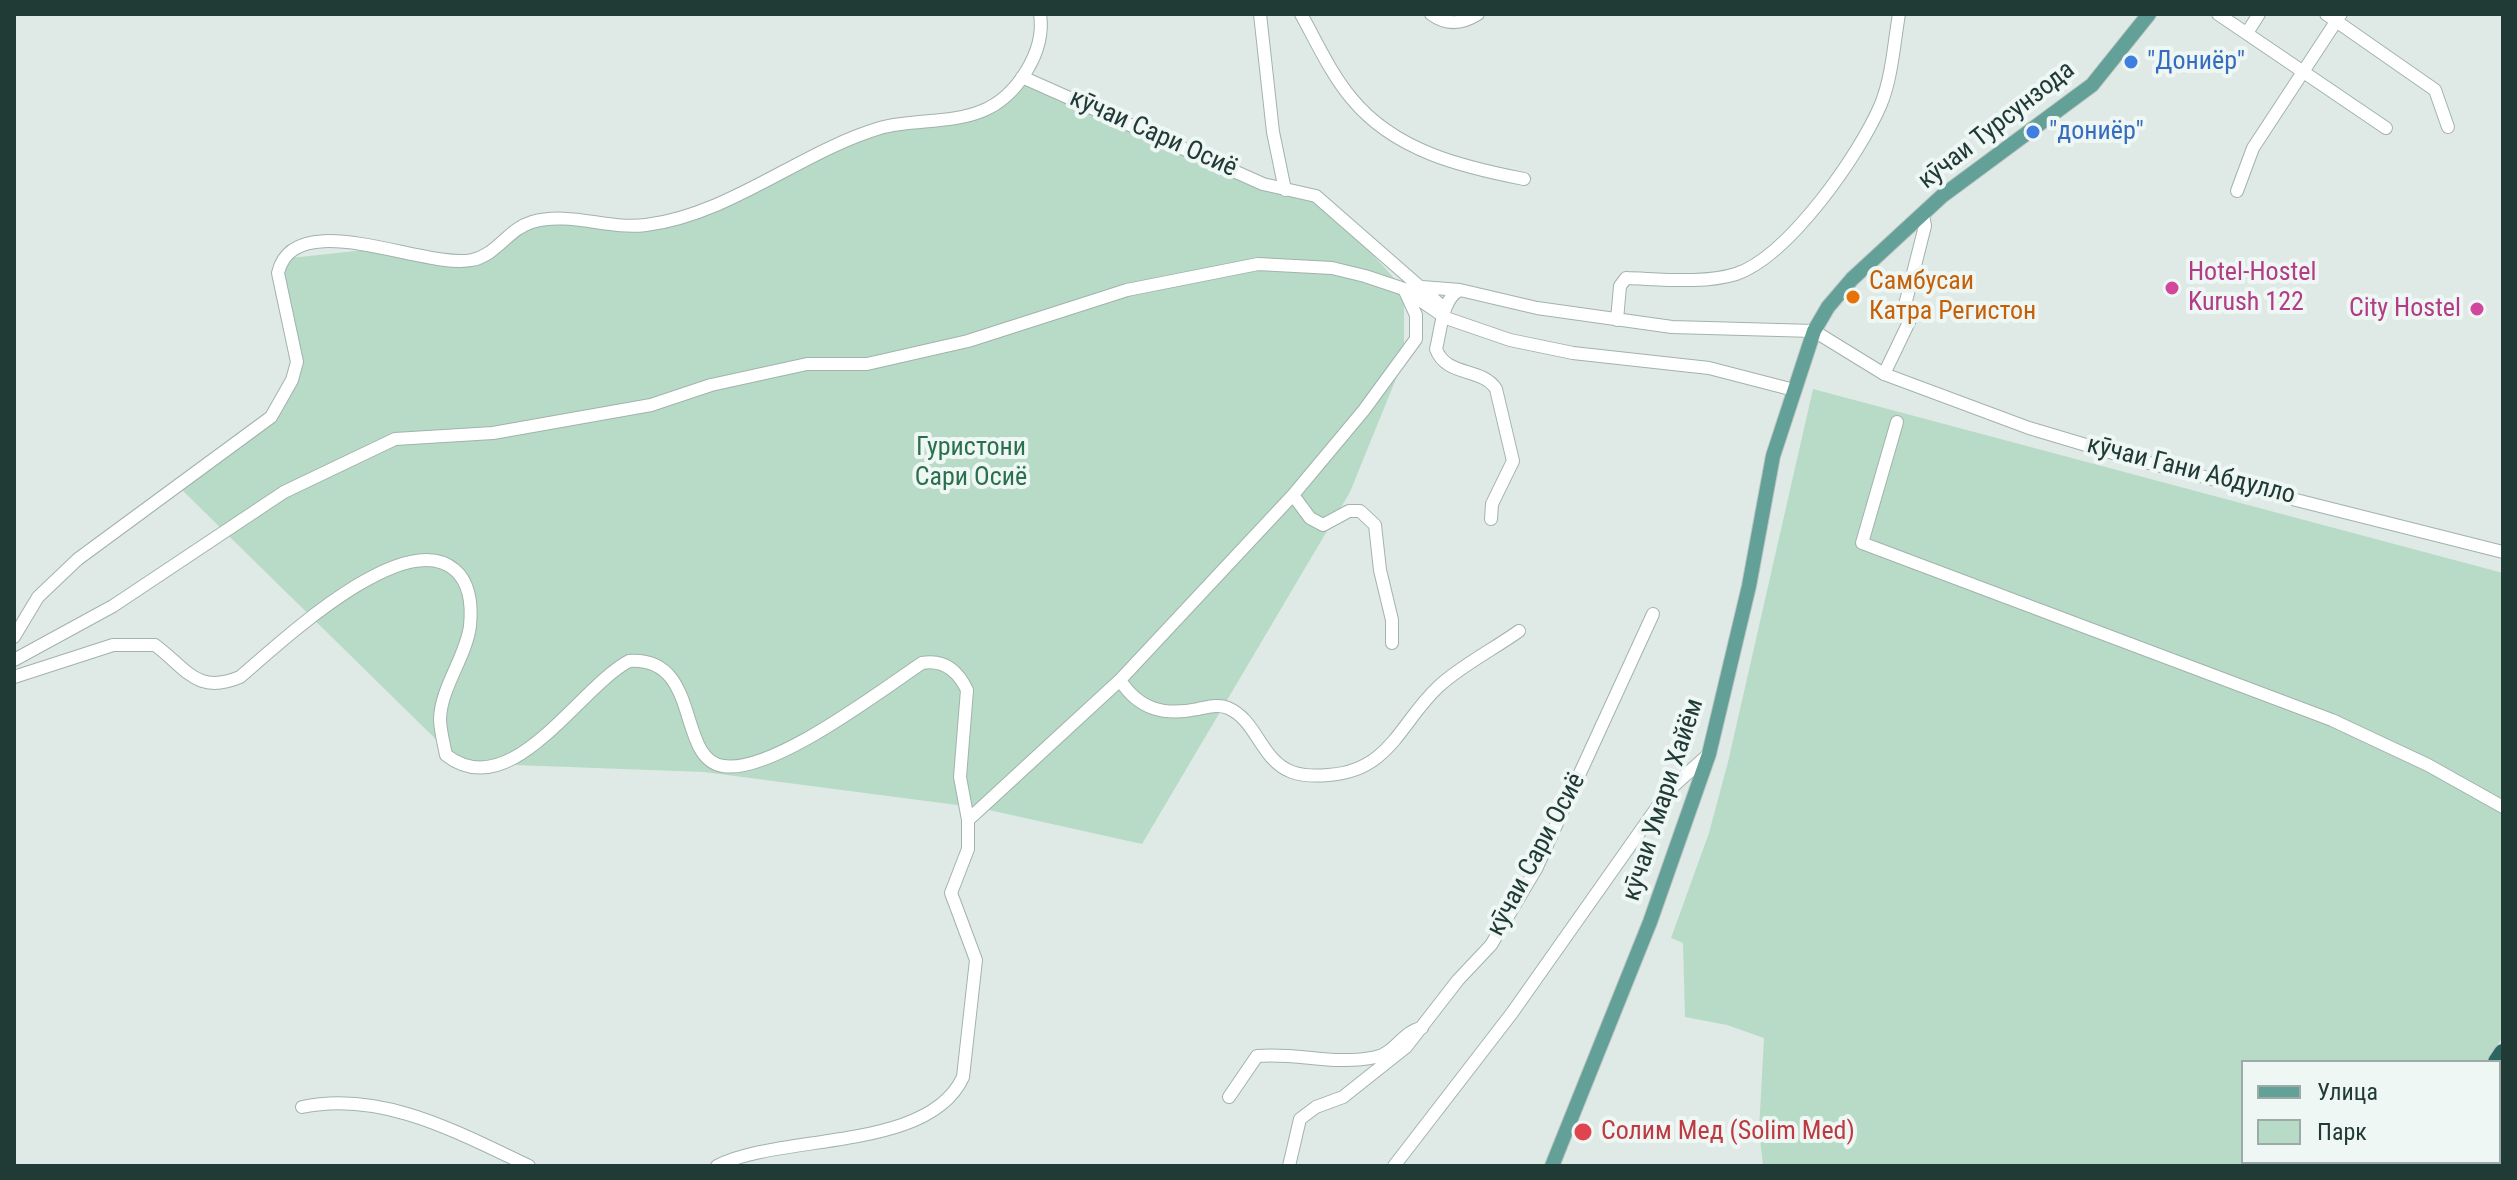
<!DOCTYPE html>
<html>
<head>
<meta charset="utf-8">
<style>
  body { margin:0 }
  #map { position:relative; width:2517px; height:1180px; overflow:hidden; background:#dfeae6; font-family:"Roboto Condensed",sans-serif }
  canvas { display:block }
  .frame { position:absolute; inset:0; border:16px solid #203a36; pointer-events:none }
  .legend { position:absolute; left:2241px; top:1060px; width:260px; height:104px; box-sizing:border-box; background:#eff7f4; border:2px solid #9caba8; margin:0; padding:10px 14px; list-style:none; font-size:24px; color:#203a36 }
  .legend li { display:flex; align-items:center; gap:16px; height:40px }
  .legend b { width:40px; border:2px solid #9caba8 }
</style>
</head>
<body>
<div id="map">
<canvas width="2517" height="1180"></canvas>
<div class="frame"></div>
<ul class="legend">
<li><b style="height:10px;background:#63a098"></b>Улица</li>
<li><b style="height:22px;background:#b7dbc6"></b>Парк</li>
</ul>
</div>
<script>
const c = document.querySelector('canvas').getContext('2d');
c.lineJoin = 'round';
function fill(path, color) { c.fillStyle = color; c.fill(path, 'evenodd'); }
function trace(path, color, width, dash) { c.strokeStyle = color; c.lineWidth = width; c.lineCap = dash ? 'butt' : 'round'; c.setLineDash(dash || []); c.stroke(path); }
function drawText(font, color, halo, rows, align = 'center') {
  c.font = font + ' "Roboto Condensed",sans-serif'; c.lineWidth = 8; c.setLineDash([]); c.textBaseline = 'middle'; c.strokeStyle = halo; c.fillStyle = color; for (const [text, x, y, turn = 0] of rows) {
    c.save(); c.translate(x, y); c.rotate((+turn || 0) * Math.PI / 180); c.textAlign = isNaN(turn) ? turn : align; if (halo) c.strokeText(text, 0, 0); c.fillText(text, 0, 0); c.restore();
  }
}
fill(new Path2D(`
  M1022,77L1263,184L1323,200L1404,289V359L1350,492L1142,844L980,808L704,772L460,763L177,485L271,417L292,380L281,259L383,248L473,260L554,217L644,225L774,176L883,127L982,111Z
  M1813,389L2503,573V1037L2486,1062H2243V1162H2416L2413,1166H1763L1759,1130L1764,1038L1727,1025L1685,1017L1683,943L1671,938L1709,833L1728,762Z`), '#b7dbc6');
const minor = new Path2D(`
  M1260,14L1273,132L1285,190
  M1301,14C1317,43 1331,74 1352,99C1395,151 1462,167 1524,179
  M1431,14C1447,26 1462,24 1478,14
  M2218,14L2386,128
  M2326,14L2435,90L2448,127
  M2247,33L2259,14
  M1022,77L1263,184L1316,196L1444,308
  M2237,191L2253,148L2341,14
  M1422,287L1460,290L1537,308L1672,327L1814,331L1884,374L2029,428L2133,459L2503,552
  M1460,290C1442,298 1441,330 1436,349C1446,377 1482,367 1496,389L1513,461L1492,504L1491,519
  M1617,320L1620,286L1626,278C1660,279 1704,284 1736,274C1789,256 1860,154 1881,104C1892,77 1894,43 1899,14
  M1884,374L1910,320L1906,301L1925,226L1923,214
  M1897,422L1862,543L2332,720L2428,765L2503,807
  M1293,495L1310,518L1323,525L1349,511H1360L1375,525L1380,570L1392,620V643
  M14,637L38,597L78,559L271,417L292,380L297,362L278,273C294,204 425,270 472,260C497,255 508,229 532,222C570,211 608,230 646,225C731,214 800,152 880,128C912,119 950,124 982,111C1017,97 1046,51 1040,14
  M14,660L113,606L284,492L395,439L493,433L651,405L711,385L807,364H867L968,341L1127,290L1258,264L1332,268L1365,276L1404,289L1446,318L1510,340L1573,353L1709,368L1794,390
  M14,677L113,645H155C187,669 197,695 240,677C279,644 404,525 455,570C471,584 472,606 470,626C466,657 441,687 440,719C440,730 444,744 446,755C511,806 578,688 629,661C702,656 676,759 723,766C772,774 880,691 922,663C944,659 958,671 967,690L960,777L968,820L1120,680L1293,495L1364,410L1416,339V315L1404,289
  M1120,680C1139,710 1165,716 1198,709C1209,707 1218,704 1228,708C1257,720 1261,761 1292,772C1303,776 1316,776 1328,775C1390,771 1399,724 1438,687C1460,666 1494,649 1519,631
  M1229,1097L1257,1056C1298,1052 1333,1066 1376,1057C1394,1054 1403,1031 1422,1028
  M302,1107C382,1090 459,1133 529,1166
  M717,1166C781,1133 929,1152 963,1077L976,960L951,893L968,849V820
  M1289,1166L1300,1119L1316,1107L1343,1097L1406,1047L1458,980L1491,945L1536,869L1653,614
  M1394,1166L1512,1013L1670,789L1709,754`);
const major = new Path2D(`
  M1552,1166L1650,922L1709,754L1749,586L1773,456L1814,331L1828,307L1852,279L1942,196L2092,85L2149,14`);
const highway = new Path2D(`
  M2497,1062L2503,1053
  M2499,1083L2503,1077
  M2426,1166L2429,1162
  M2442,1166L2445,1162`);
trace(minor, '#a2b2ae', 14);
trace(major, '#bcc4c3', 16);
trace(highway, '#bcc4c3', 20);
trace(minor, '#fff', 12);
trace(major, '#63a098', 14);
trace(highway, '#2c6661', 18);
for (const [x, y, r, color] of [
  [2131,62,8,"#3f7fe0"],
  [2033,132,8,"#3f7fe0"],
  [2172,288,8,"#d1479c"],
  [1853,297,8,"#e8710a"],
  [2477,309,8,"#d1479c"],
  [1583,1132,10,"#e0444e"]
]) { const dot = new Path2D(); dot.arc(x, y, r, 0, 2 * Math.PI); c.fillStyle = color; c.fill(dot); trace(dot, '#eff7f4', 3); }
drawText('26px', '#366cbe', '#eff7f4', [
  ["\"Дониёр\"",2147,62],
  ["\"дониёр\"",2049,132]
], 'left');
drawText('26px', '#203a36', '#eff7f4', [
  ["кӯчаи Турсунзода",1997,126,-38],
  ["кӯчаи Сари Осиё",1153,134,24],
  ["кӯчаи Гани Абдулло",2191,471,14],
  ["кӯчаи Умари Хайём",1664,800,-72],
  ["кӯчаи Сари Осиё",1537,855,-62]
]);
drawText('26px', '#b23c85', '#eff7f4', [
  ["Hotel-Hostel",2188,273],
  ["Kurush 122",2188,303],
  ["City Hostel",2461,309,"right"]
], 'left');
drawText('26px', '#c56008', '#eff7f4', [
  ["Самбусаи",1869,282],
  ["Катра Регистон",1869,312]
], 'left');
drawText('26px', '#2b704e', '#eff7f4', [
  ["Гуристони",971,448],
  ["Сари Осиё",971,478]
]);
drawText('26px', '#be3a42', '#eff7f4', [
  ["Солим Мед (Solim Med)",1601,1132]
], 'left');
</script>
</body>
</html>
